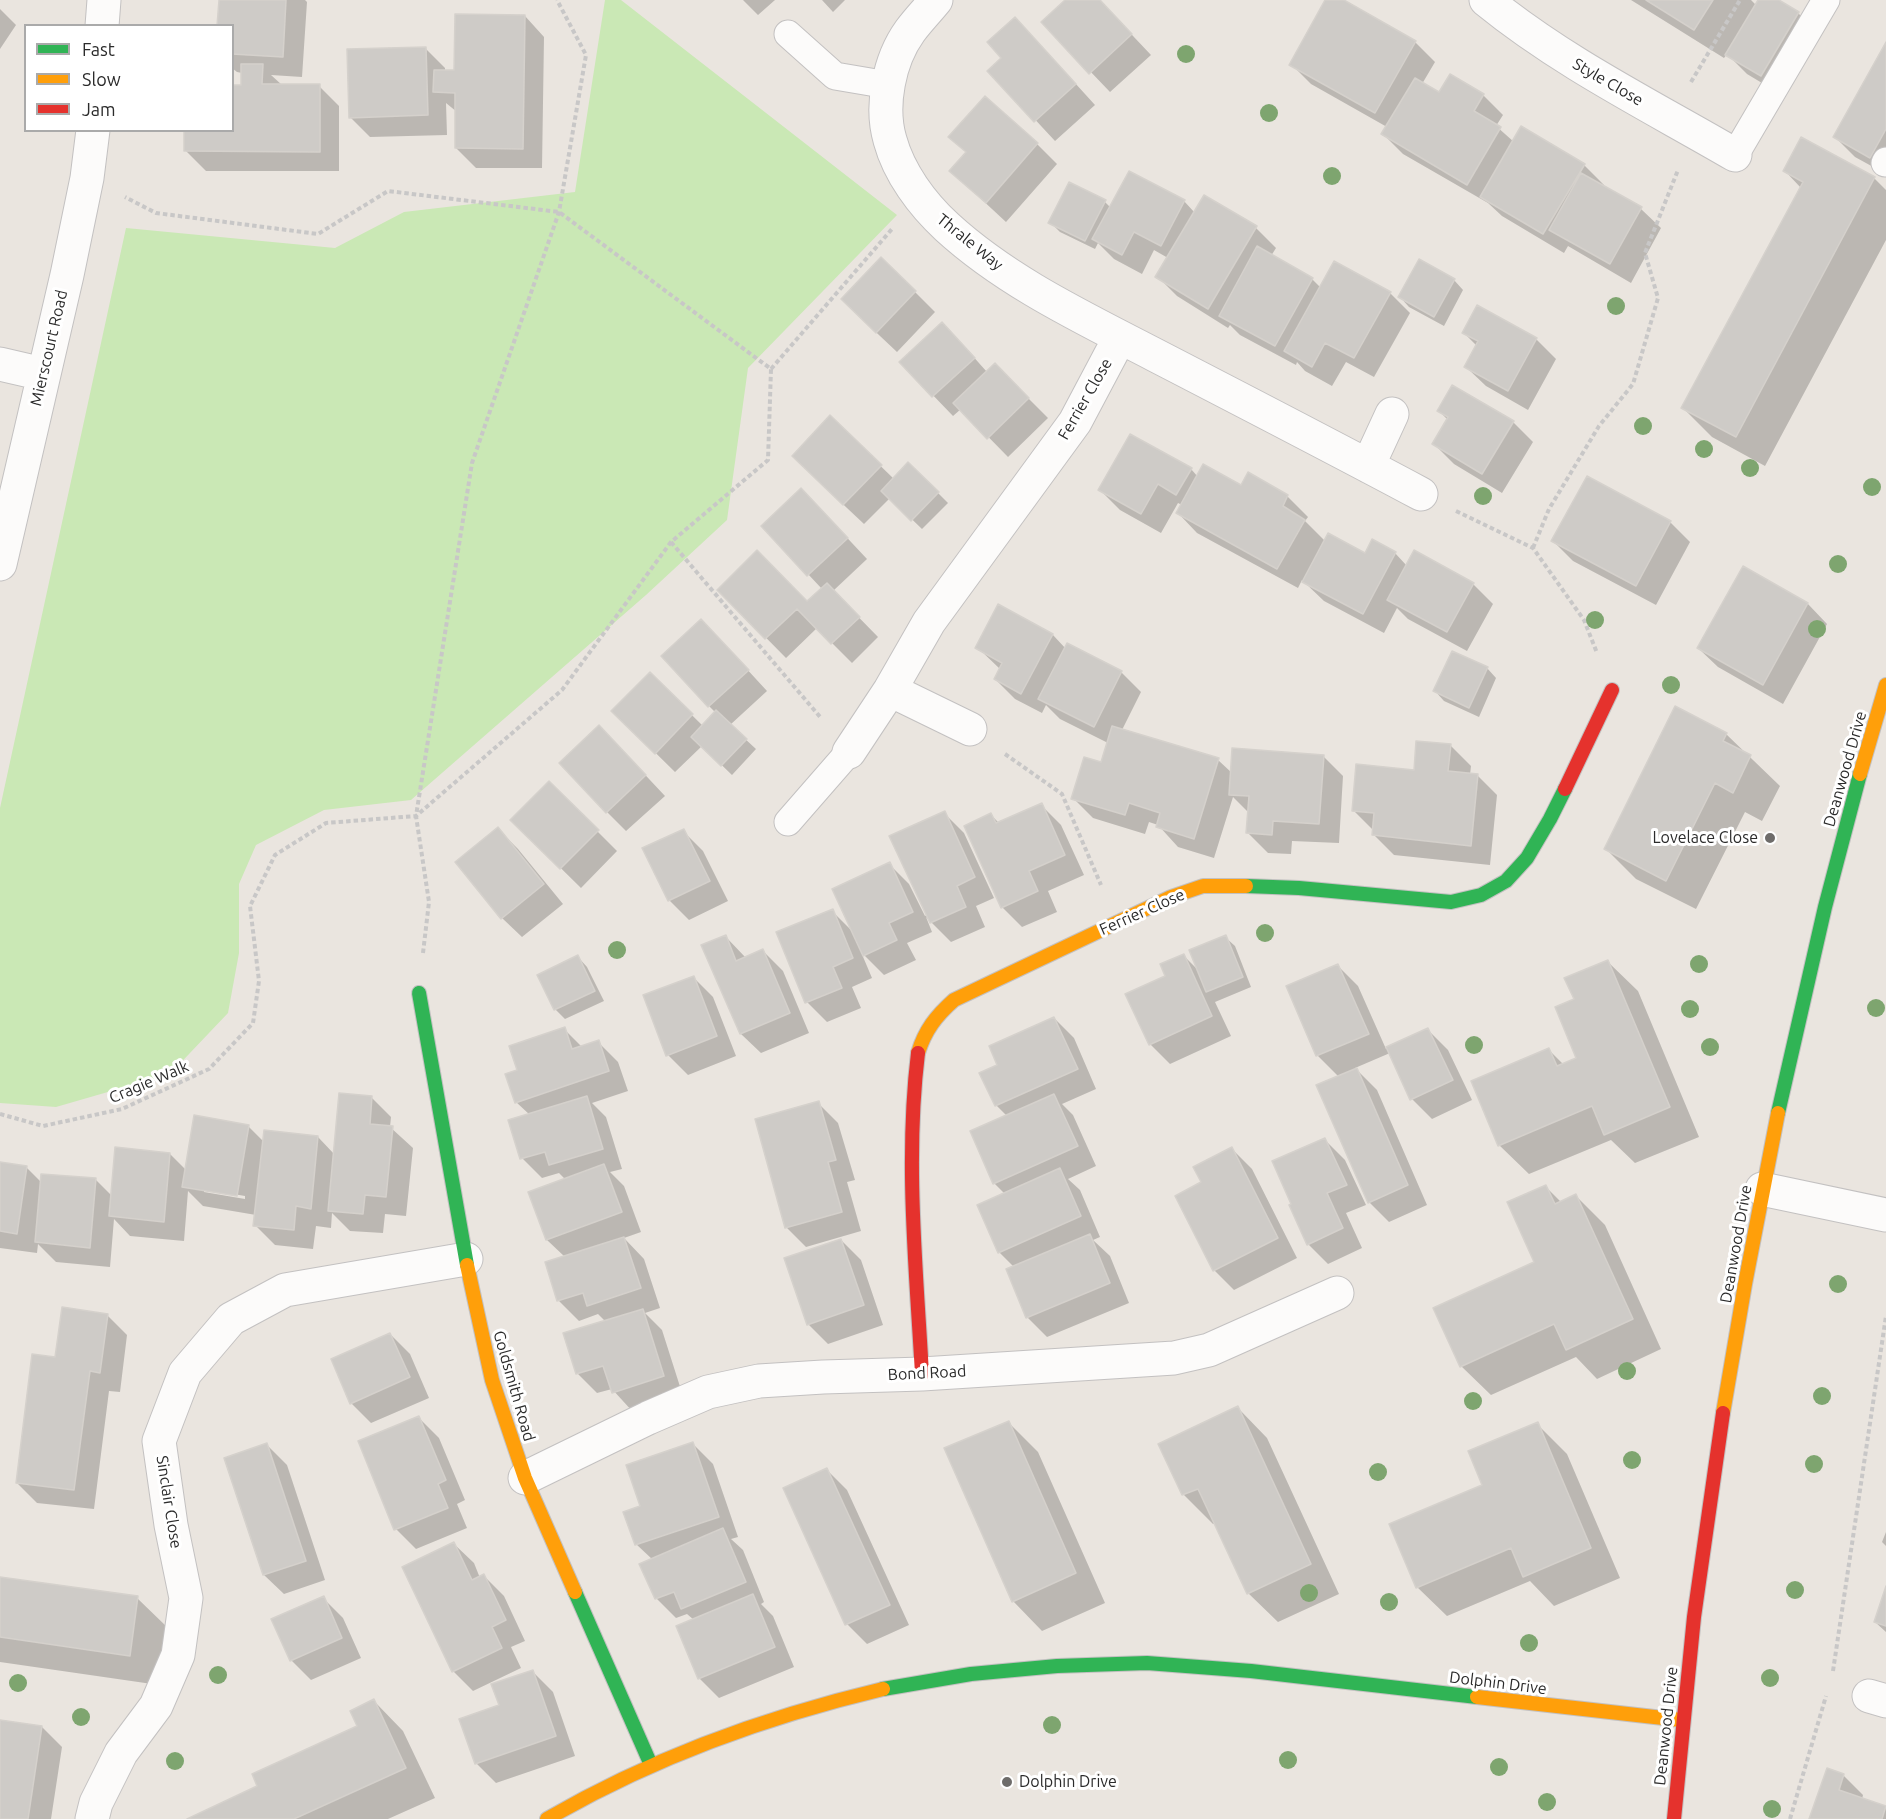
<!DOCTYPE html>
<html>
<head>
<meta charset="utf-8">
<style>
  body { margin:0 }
  #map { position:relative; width:1886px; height:1819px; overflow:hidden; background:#eae5df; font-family:Ubuntu,sans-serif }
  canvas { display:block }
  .legend { position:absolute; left:24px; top:24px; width:210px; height:108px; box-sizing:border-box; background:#fff; border:2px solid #aaa; margin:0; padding:8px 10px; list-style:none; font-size:18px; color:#2b2b2b }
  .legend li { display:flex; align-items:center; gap:12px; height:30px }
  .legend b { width:30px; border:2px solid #aaa }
</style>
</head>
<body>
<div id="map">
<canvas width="1886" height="1819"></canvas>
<ul class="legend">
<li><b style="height:8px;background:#30b455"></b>Fast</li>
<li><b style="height:8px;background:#ff9f0a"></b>Slow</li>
<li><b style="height:8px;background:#e5322d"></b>Jam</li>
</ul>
</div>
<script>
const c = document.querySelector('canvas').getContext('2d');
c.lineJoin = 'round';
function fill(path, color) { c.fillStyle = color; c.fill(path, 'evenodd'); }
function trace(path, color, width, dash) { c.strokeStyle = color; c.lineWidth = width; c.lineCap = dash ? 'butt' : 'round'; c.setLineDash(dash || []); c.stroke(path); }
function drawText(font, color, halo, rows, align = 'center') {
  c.font = font + ' Ubuntu,sans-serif'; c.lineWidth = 6; c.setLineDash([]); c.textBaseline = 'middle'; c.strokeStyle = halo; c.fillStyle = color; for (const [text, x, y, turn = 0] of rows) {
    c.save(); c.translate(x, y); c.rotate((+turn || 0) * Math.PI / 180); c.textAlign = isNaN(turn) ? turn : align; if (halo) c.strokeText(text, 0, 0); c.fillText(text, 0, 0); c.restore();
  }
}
fill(new Path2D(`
  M605,0H621L897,215L748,368L727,520L646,595L411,800L324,810L256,845L239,884V953L228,1013L170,1074L56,1107L0,1103V808L126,228L335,248L404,212L575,192Z`), '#cae8b5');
fill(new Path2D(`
  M220,0H305L307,2L302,77L271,75L282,85L319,86L339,106V171H206L186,151L232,130L242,87V73L237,72L232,68V26Z
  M743,0H775L758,15Z
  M822,0H845L833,12Z
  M1067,0H1099L1151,55L1110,92L1043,22Z
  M1327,0H1341L1415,42L1435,62L1422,84L1440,94L1483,95L1503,115L1496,126L1514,142L1584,165L1604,185L1603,187L1641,209L1661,228L1631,283L1568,246L1564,253L1502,216L1488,203L1403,154L1383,134L1387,127L1311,84L1291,64Z
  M1631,0H1751L1756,5L1759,0H1776L1798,13L1818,33L1782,95L1747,74L1727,54L1724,58Z
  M0,9L16,25L0,49Z
  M525,16L544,37L542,168H476L456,148L457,112L446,103L447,135L370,137L350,117L425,48L445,68V72H456Z
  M1035,39L1095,105L1055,141L990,71Z
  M1886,45V174L1855,157L1835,137Z
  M951,137L1037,144L1057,164L1006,222L951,171L967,153Z
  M1785,171L1874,178L1886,190V240L1765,466L1712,437L1682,407L1801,188Z
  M1184,201L1195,213L1256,228L1276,248L1271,256L1312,279L1321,288L1390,293L1410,313L1374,377L1346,362L1332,386L1305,371L1297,362L1296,365L1240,335L1230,325L1228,328L1177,296L1157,276L1168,258L1154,250L1142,274L1114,259L1098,243L1095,249L1060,232L1050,222L1105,202L1111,208Z
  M1454,280L1463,290L1444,326L1409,307L1400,297Z
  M915,292L935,312L897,352L862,319Z
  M1464,333L1536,339L1556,359L1528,410L1486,386L1466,367L1477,346Z
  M962,344L987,372L995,365L1048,418L1008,457L961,409L953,416L901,362Z
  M1439,411L1513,422L1533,442L1502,493L1454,464L1434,444L1448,420Z
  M830,417L894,479L909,464L948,503L922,529L890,498L864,524L813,476Z
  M1191,469L1198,477L1241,487L1248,474L1288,497L1308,517L1305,521L1325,541L1366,555L1395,553L1407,566L1473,584L1493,604L1467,651L1408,619L1397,608L1384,633L1324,601L1302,580L1298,588L1197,533L1178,513L1182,505L1178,503L1161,533L1120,510L1100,490Z
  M821,510L867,559L833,591L878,637L852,663L817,628L786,658L719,590L807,603L822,589L763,526Z
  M1670,522L1690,542L1656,605L1573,561L1553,541Z
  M1743,568L1808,604L1827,624L1783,704L1718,667L1698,648Z
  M999,606L1053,635L1066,649L1121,672L1141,692L1122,730L1218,760L1232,773L1323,756L1343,776L1339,843L1292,841L1291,854L1268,853L1248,833L1249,813L1233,797L1214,858L1178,847L1158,825L1149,822L1145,834L1093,818L1073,798L1102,764L1108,743L1060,719L1046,705L1042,713L1015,699L995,679L1000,669L977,647Z
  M721,641L767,691L730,725L756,749L732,775L702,746L675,772L613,711L650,674L703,726L716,713L709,706Z
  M1487,668L1496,678L1479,717L1444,701L1435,691Z
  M1726,734L1780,786L1762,821L1745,812L1696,909L1636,879L1606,849Z
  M1451,746L1471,766L1470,775H1477L1497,795L1490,865L1394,855L1374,835V831L1353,810L1415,772Z
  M619,747L665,796L626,831L607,812Z
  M549,783L617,851L581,888L512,820Z
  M1041,805L1061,825L1084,875L1048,891L1057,912L1022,927L1002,907L991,815L999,823Z
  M944,813L964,833L994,898L976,906L985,927L951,942L926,917L932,932L907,943L916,960L884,975L861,952L872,978L852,987L861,1008L827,1022L807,1002L832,911L852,931L889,864L909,884L925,916L927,915Z
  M498,829L518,849L563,904L522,937L502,918Z
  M683,831L703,851L728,901L689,920L669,900L644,849Z
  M725,936L746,958L763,951L783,971L809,1033L761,1053L741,1034Z
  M1225,937L1235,946L1251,987L1215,1002L1231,1036L1170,1064L1150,1044L1167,977L1183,955L1199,971Z
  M578,957L587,967L604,1001L565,1019L555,1009Z
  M1608,962L1638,991L1699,1137L1635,1163L1611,1140L1529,1174L1499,1145L1549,1050L1564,1065L1578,1059L1576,1000Z
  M1338,966L1358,986L1386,1049L1428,1030L1448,1050L1472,1100L1432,1119L1412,1099L1390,1053L1355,1068L1377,1090L1427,1205L1389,1222L1369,1202L1339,1077L1317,1055Z
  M693,977L713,997L736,1056L688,1075L668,1055Z
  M1054,1018L1074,1038L1096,1089L1062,1104L1073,1115L1096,1166L1068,1179L1080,1190L1100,1237L1093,1240L1110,1256L1129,1303L1047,1337L1027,1317L1014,1267L999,1252L1005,1194L994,1183L1007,1116L996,1105L999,1066Z
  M564,1029L582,1047L598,1042L618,1062L628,1091L592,1103L606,1117L622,1169L610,1172L624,1186L641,1232L624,1238L644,1259L660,1308L645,1313L662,1330L683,1396L633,1412L612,1389L597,1393L577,1373L606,1322L598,1314L579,1321L559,1301L547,1263L565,1257L547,1240L566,1180L559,1173L542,1178L522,1158L530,1115L516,1102L519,1071Z
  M371,1097L391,1117L390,1127L413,1148L406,1216L385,1214L383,1233L350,1231L332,1213L331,1228L316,1226L313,1249L275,1245L255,1225L256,1215L203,1206L188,1191L184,1241L130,1236L114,1219L110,1267L56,1262L38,1244L37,1253L0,1248V1164L26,1167L42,1183L96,1180L112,1196L170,1154L186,1170L249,1127L264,1142L318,1137L335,1155ZM204,1189L245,1196V1199L204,1192Z
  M818,1103L838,1123L855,1180L847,1182L861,1231L806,1247L786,1227Z
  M1325,1140L1345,1160L1366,1205L1346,1213L1362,1248L1328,1264L1308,1244Z
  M1232,1149L1252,1169L1297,1258L1234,1290L1214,1270L1203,1183Z
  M1546,1187L1561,1202L1576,1196L1605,1225L1661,1349L1597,1379L1576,1357L1491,1395L1461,1366L1536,1263Z
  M841,1240L861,1260L883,1325L828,1344L808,1324Z
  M107,1315L127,1335L120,1392L109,1391L94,1509L37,1503L17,1483L56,1359Z
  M390,1334L410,1354L429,1398L371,1423L351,1403Z
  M1238,1408L1267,1438L1339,1594L1278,1622L1248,1593L1216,1523L1213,1524L1184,1495L1160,1445Z
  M419,1418L439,1438L465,1500L457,1504L467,1528L416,1549L396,1529L360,1442Z
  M1008,1422L1038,1452L1105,1603L1042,1631L1013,1601Z
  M1537,1424L1567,1454L1620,1578L1554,1606L1530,1581L1447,1616L1417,1587L1484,1486Z
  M693,1444L713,1464L738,1537L731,1539L743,1550L764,1602L761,1604L773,1616L794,1667L719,1698L699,1678L694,1620L687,1614L676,1618L656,1598L653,1560L636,1544L642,1507Z
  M267,1445L287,1465L325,1580L284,1594L264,1575Z
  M827,1470L847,1490L909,1625L867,1644L847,1624L785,1489Z
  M1886,1532V1546L1882,1542Z
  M454,1544L474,1563L480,1578L484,1576L504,1596L525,1641L511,1647L521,1668L473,1691L453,1671Z
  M0,1578L137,1598L167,1627L159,1685L0,1662Z
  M1886,1591V1632L1875,1622Z
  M323,1598L343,1618L361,1658L311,1680L291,1660Z
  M533,1672L553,1692L575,1756L496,1783L476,1763L501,1706Z
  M374,1701L403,1731L435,1798L388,1819H190L259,1787L359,1726Z
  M0,1721L42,1727L62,1747L51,1819H0Z
  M1843,1775L1863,1795L1862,1799L1886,1808V1819H1811Z`), '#0003');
const building = new Path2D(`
  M219,0H286L283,57L232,54V26H217Z
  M1065,0H1100L1132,34L1089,74L1041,22Z
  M1325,0H1344L1416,41L1375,113L1289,65Z
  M1646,0H1713L1694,30Z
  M1758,0H1779L1799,12L1761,76L1725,55Z
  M455,14L525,15L523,149L455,148V93L433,92L434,70H454Z
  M1015,17L1076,84L1034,122L987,71L1001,58L987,42Z
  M1886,42V129L1870,158L1833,137Z
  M426,47L428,115L349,118L347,49Z
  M241,64H263L262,84H320V152L184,151V130H232V85H241Z
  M1450,74L1484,94L1474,111L1501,127L1467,185L1381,134L1415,78L1439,92Z
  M985,96L1038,143L986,203L949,171L966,152L948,137Z
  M1521,126L1585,164L1543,234L1480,197Z
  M1801,137L1875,177L1736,437L1681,408L1803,182L1783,171Z
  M1129,171L1185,200L1161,246L1134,232L1122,255L1092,239Z
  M1581,173L1642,207L1610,264L1549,230Z
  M1069,182L1106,200L1085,241L1048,223Z
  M1204,195L1257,226L1208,309L1155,277Z
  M1257,246L1313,278L1275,346L1219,316Z
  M881,257L916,291L876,333L841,299Z
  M1419,259L1455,279L1434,317L1398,297Z
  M1334,261L1391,292L1354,358L1325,343L1312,367L1284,351Z
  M1477,305L1537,338L1508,391L1464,367L1478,341L1462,333Z
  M942,322L975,358L932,397L899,362Z
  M995,363L1029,398L987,439L953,403Z
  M1452,385L1514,421L1482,474L1432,444L1448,417L1437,411Z
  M830,415L882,465L843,505L792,456Z
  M1130,434L1192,468L1176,495L1158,484L1141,514L1098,490Z
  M908,462L939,492L911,521L881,491Z
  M1203,464L1241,485L1248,472L1288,495L1283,506L1305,520L1277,569L1176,513Z
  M1587,476L1671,521L1636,586L1551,541Z
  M801,488L848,538L807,576L761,526Z
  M1328,533L1365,553L1372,539L1396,552L1363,614L1302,582Z
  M757,550L807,601L827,583L860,617L831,644L797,609L765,639L717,590Z
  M1414,550L1474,583L1447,632L1387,600Z
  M1743,566L1808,603L1763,685L1697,648Z
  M998,604L1053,634L1021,694L994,679L1002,663L975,648Z
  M701,619L749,670L708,707L661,656Z
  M1067,643L1122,671L1094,727L1038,699Z
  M1452,651L1488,667L1469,708L1433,691Z
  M650,672L693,714L655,754L611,711Z
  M1675,706L1727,733L1723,741L1751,755L1733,793L1715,783L1666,881L1604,849Z
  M716,710L747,739L721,766L691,737Z
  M599,725L646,775L606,813L559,763Z
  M1112,726L1219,758L1194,839L1156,827L1160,813L1129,803L1125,815L1071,799L1084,757L1101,762Z
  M1416,741L1451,744L1448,771L1478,774L1471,846L1372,835L1374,813L1352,811L1356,764L1414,770Z
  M1232,748L1324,755L1319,824L1273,821L1272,835L1246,833L1249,796L1229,795Z
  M549,781L599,830L560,869L510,820Z
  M1042,803L1065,855L1029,871L1038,891L1001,908L964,826L991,813L996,823Z
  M945,811L975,877L957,886L966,907L930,923L889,836Z
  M498,827L544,884L501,919L455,862Z
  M684,829L710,881L668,901L642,848Z
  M890,862L913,912L889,923L897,940L863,956L832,889Z
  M833,909L853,958L833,967L842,988L805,1003L776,932Z
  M726,935L736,961L763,949L790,1013L740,1034L701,945Z
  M1226,935L1243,977L1206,992L1189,950Z
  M1184,954L1212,1016L1149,1045L1125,994L1165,976L1160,964Z
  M578,955L595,991L554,1010L537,975Z
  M1608,960L1670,1107L1604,1135L1592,1106L1498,1146L1471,1081L1549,1048L1557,1066L1576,1058L1555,1007L1574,999L1564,978Z
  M1338,964L1369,1034L1316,1056L1286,986Z
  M694,976L717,1036L666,1056L643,995Z
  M1054,1017L1078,1069L995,1106L979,1073L997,1065L989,1046Z
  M565,1027L572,1049L599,1040L609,1071L515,1103L505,1074L517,1070L509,1046Z
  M1428,1028L1453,1080L1410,1100L1386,1047Z
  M1357,1068L1408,1185L1368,1203L1316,1085Z
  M339,1093L372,1096L370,1124L393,1126L386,1197L365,1195L363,1214L328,1211Z
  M1054,1094L1078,1146L993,1184L970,1131Z
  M587,1096L603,1149L549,1165L545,1152L520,1159L508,1120Z
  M819,1101L836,1160L828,1162L842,1212L785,1228L755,1119Z
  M194,1115L249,1125L237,1196L182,1187Z
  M264,1130L318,1136L311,1209L296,1206L294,1230L253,1226Z
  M1325,1138L1347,1185L1327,1193L1343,1228L1307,1245L1289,1205L1291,1204L1272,1161Z
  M115,1147L170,1153L164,1222L109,1216Z
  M1232,1147L1278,1238L1213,1271L1175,1196L1201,1182L1193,1167Z
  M0,1162L27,1166L17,1234L0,1231Z
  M604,1164L622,1212L546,1240L528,1192Z
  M1060,1168L1081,1216L998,1253L977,1205Z
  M41,1174L96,1178L90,1248L35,1242Z
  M1546,1185L1555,1204L1576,1194L1633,1319L1566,1350L1554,1324L1460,1367L1433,1308L1534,1262L1507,1202Z
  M1090,1234L1110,1283L1026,1318L1006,1269Z
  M624,1237L641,1288L587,1306L583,1293L557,1301L545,1262Z
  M841,1239L864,1305L807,1325L784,1258Z
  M62,1307L108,1314L100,1373L90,1371L74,1490L16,1483L32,1354L55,1357Z
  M643,1309L664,1376L612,1393L603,1366L576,1374L563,1333Z
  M390,1333L410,1377L350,1404L331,1359Z
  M1238,1406L1311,1564L1247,1594L1198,1489L1182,1495L1158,1444Z
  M419,1416L446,1480L438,1484L448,1508L394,1530L358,1441Z
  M1009,1421L1076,1573L1012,1602L944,1448Z
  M1538,1422L1591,1548L1523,1577L1511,1548L1416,1588L1389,1524L1482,1485L1468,1451Z
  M693,1442L719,1517L635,1545L623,1512L640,1506L626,1465Z
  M267,1443L306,1561L263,1575L224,1458Z
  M827,1468L890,1605L845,1625L783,1488Z
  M723,1528L746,1582L681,1609L674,1592L655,1599L639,1564Z
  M454,1542L472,1580L484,1574L506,1620L492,1627L502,1648L452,1672L402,1567Z
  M0,1577L138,1596L130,1656L0,1637Z
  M1886,1586V1626L1874,1622Z
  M753,1594L775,1647L698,1679L676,1626Z
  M324,1596L342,1638L290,1661L271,1619Z
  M533,1670L556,1736L475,1764L459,1719L499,1705L491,1684Z
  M374,1699L406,1768L294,1819H187L257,1786L252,1774L357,1726L350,1711Z
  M0,1720L42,1726L28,1819H0Z
  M1827,1768L1844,1774L1839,1790L1886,1806L1882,1819H1809Z`);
fill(building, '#cecbc7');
trace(building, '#d5d1cc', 1.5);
const lane = new Path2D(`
  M788,34L835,76L888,85
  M1735,155L1826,0
  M1885,163L1886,161
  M788,822L849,752`);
const street = new Path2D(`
  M936,0C928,10 918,20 910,31C889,60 880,106 890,140C899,173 922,204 947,227C1007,282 1084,318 1155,355C1244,401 1333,447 1421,494
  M1486,0C1562,62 1651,106 1735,155
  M102,26L104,0
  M0,364L43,374
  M1368,466L1392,414
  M0,564L67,275L87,178L93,130
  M890,690L970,729
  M849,752L890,690L929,622L1075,422L1120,337
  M1762,1189L1886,1215
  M525,1478L648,1418L708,1392L759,1381L823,1377L922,1374L1174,1358L1209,1350L1337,1293
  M1869,1696L1886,1701
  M92,1819L96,1803L121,1753L156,1706L178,1655L186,1598L171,1525L159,1441L185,1373L231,1319L285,1290L466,1259`);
const fast = new Path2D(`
  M1246,886L1299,888L1451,902L1481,895L1506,881L1527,858L1550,819L1565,789
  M419,993L467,1265
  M1778,1113L1825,907L1860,774
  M575,1592L651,1765
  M883,1689L971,1674L1057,1666L1147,1663L1251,1671L1477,1697`);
const slow = new Path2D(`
  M1860,774L1886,685
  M918,1053C925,1030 936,1016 954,1000L1171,897L1203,886H1246
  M467,1265L492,1380L525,1478L575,1592
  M1723,1413L1745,1284L1778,1113
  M1477,1697L1681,1720
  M547,1819C652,1758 765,1717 883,1689`);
const jam = new Path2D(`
  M1565,789L1612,690
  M918,1053C905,1159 916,1267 922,1374
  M1674,1819L1694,1617L1723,1413`);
trace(lane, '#c3c1c1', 29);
trace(street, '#c3c1c1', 35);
trace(fast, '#c3c1c1', 16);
trace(slow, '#c3c1c1', 16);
trace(jam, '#c3c1c1', 16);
trace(new Path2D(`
  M1691,82L1740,0
  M771,369L892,229
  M1456,511L1533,548L1584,620L1597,653
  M671,542L821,718
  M1533,548L1549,509L1599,426L1633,384L1658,298L1645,253L1678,170
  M1005,754L1062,794L1101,885
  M423,953L429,902L416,816L472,463L559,212L586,55L557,0
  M0,1114L43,1126L122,1109L209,1069L253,1023L259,981L250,906L275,855L326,823L416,816L562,690L671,542L768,460L771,369L559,212L388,191L318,234L156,213L125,197
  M1833,1671L1886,1316
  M1790,1819L1826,1696`), '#c8c7c7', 4, [4.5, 3]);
trace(lane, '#fcfbfa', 27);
trace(street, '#fcfbfa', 33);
trace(fast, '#30b455', 14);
trace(slow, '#ff9f0a', 14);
trace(jam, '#e5322d', 14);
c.fillStyle = '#7ea56f';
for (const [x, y] of [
  [1186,54],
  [1269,113],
  [1332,176],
  [1616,306],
  [1643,426],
  [1704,449],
  [1750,468],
  [1872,487],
  [1483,496],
  [1838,564],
  [1595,620],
  [1817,629],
  [1671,685],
  [1265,933],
  [617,950],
  [1699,964],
  [1876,1008],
  [1690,1009],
  [1474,1045],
  [1710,1047],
  [1838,1284],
  [1627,1371],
  [1822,1396],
  [1473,1401],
  [1632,1460],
  [1814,1464],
  [1378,1472],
  [1795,1590],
  [1309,1593],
  [1389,1602],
  [1529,1643],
  [218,1675],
  [1770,1678],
  [18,1683],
  [81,1717],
  [1052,1725],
  [1288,1760],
  [175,1761],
  [1499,1767],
  [1547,1802],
  [1772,1809]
]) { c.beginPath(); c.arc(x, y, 9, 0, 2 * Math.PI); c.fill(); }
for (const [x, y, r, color] of [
  [1770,838,6,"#6e6c6a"],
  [1007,1782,6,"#6e6c6a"]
]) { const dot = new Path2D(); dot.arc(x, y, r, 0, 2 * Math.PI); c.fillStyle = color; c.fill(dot); trace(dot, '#fff', 2); }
drawText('16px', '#2b2b2b', '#fff', [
  ["Style Close",1608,82,30],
  ["Thrale Way",970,242,39],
  ["Mierscourt Road",49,348,-77],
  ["Ferrier Close",1085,399,-60],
  ["Deanwood Drive",1845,769,-74],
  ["Ferrier Close",1142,912,-24],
  ["Cragie Walk",149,1082,-23],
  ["Deanwood Drive",1736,1244,-80],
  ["Bond Road",927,1373,-3],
  ["Goldsmith Road",514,1386,74],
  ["Sinclair Close",169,1502,81],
  ["Dolphin Drive",1498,1683,7],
  ["Deanwood Drive",1666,1726,-84]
]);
drawText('16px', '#2b2b2b', '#fff', [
  ["Lovelace Close",1758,838],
  ["Dolphin Drive",1019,1782,"left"]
], 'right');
</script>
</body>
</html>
